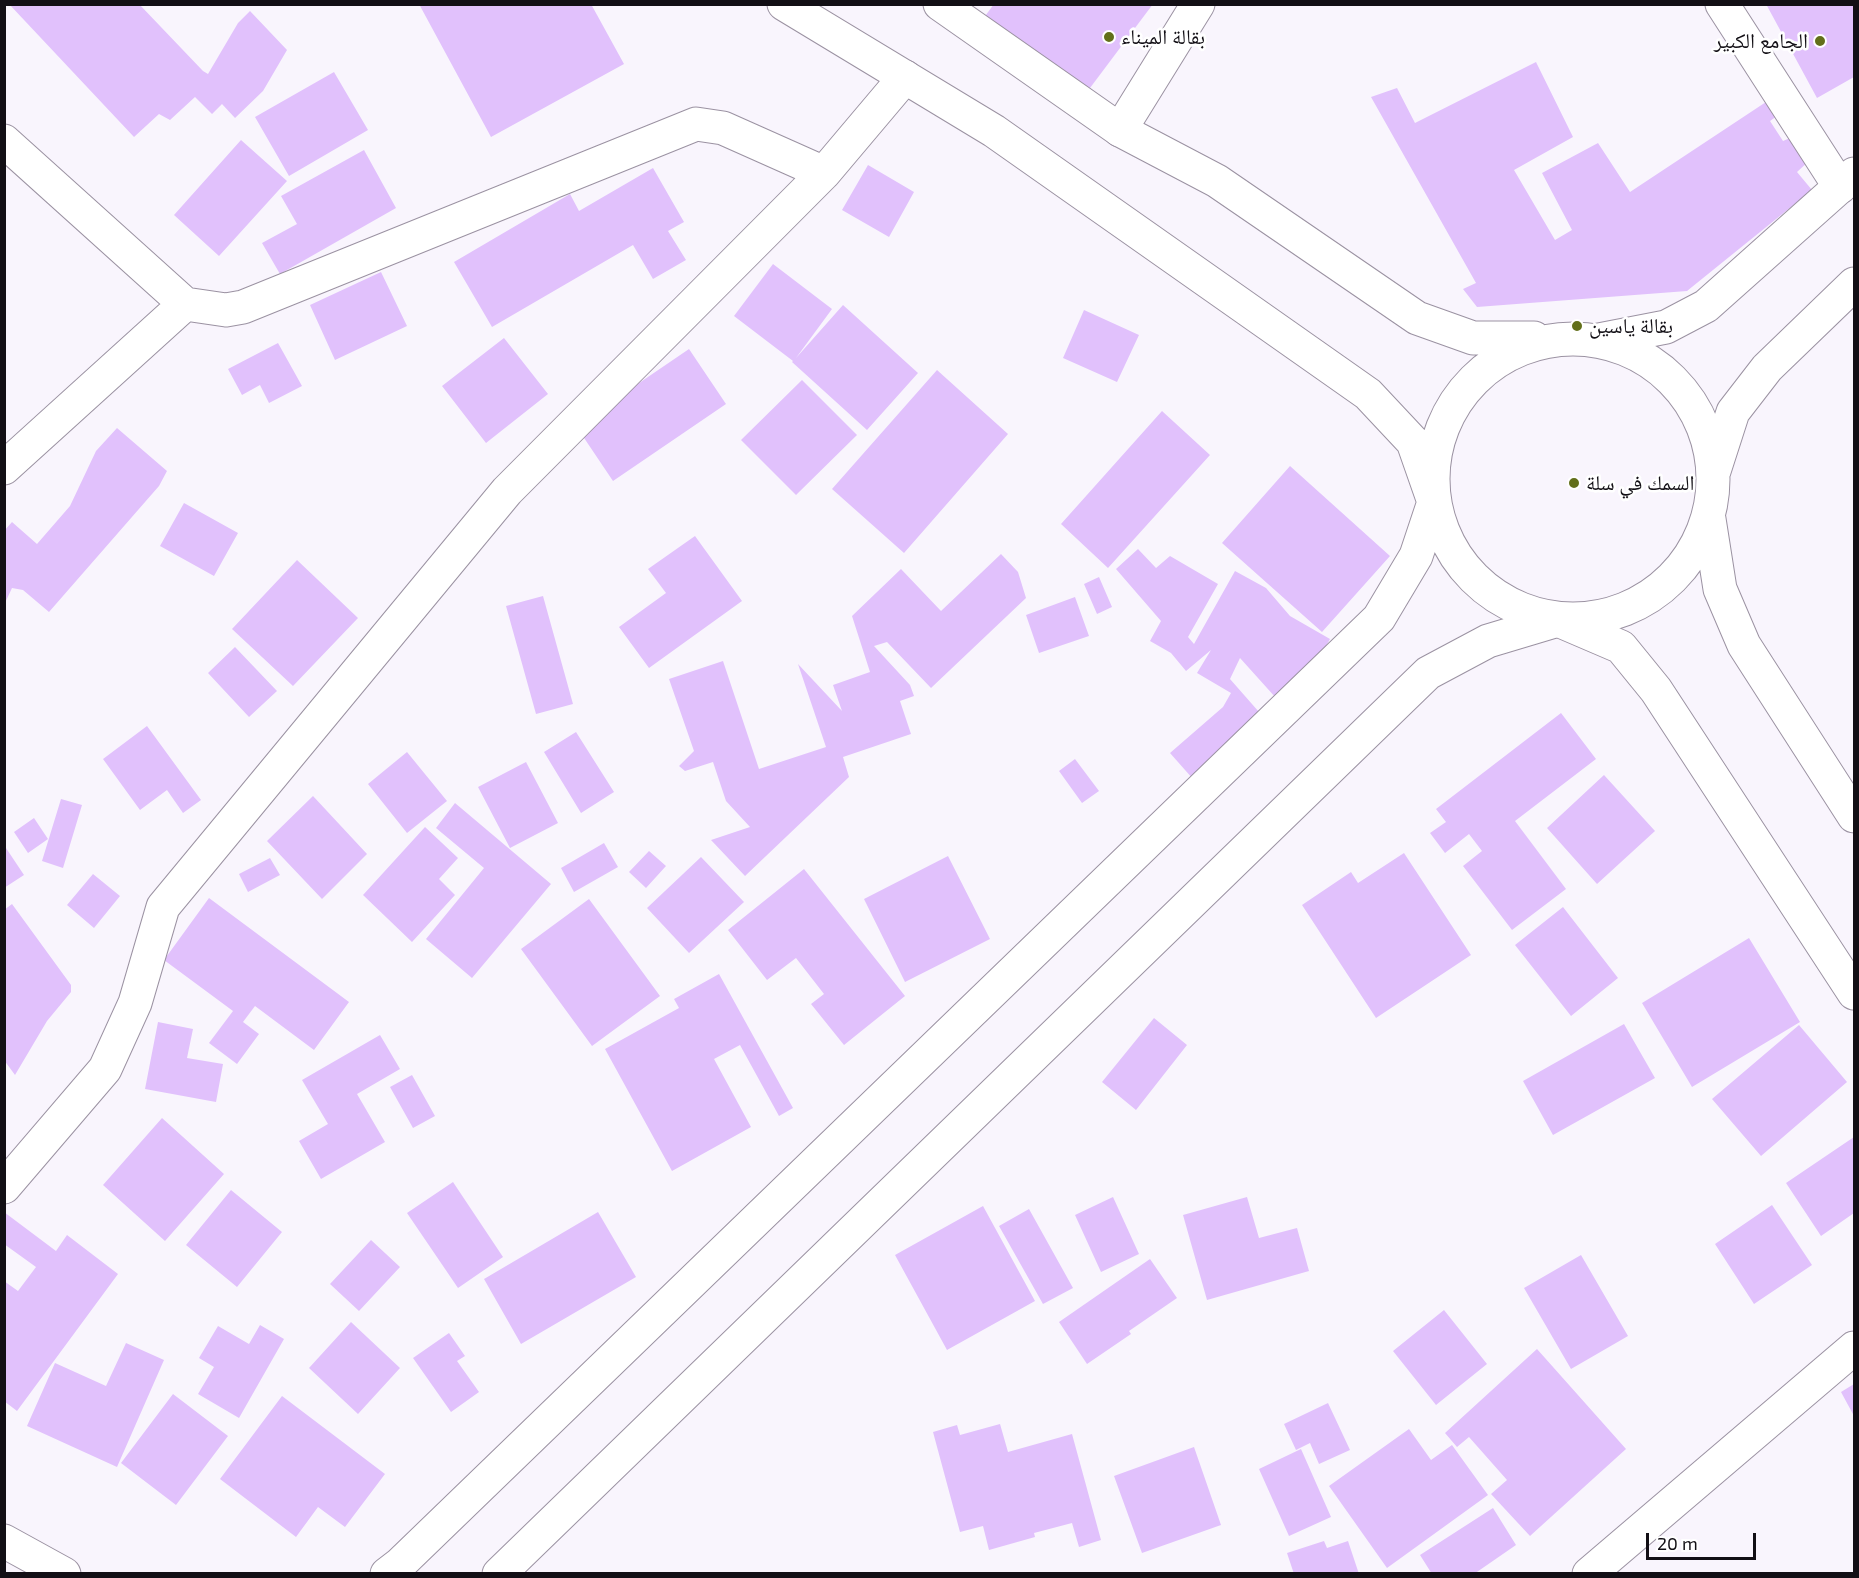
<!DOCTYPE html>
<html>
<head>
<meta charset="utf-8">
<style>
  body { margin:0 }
  #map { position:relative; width:1859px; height:1578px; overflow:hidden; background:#f9f5fd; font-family:"Exo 2",sans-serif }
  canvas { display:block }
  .frame { position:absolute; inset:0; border:6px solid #120f15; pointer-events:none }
  .scale { position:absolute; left:1646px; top:1533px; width:110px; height:27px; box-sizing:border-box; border:3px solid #120f15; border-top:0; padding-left:8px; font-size:18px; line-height:21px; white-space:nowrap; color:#120f15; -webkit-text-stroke:4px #fff; paint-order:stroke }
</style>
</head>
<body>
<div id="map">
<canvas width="1859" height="1578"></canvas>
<div class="frame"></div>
<div class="scale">20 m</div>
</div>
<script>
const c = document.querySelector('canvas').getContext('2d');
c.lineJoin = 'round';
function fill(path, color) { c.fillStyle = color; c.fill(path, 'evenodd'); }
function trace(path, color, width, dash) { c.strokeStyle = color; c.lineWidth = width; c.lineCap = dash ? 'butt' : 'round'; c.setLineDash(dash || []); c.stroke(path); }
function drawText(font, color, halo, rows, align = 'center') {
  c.font = font + ' "Exo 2","Noto Naskh Arabic",sans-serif'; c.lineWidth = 5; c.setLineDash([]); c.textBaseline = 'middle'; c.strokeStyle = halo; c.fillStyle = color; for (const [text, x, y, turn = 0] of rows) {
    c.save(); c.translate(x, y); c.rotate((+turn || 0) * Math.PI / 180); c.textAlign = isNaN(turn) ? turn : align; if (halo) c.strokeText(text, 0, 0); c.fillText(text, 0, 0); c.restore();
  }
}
fill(new Path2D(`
  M9,4H139L203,71L208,74L238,23L250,11L287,50L263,91L235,118L222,104L212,114L195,97L170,120L159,114L134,137Z
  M419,4H591L624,64L491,137Z
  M994,4H1153L1081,100L980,23Z
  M1766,4H1854V77L1817,98Z
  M1536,62L1573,137L1514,170L1555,240L1572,230L1542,173L1598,143L1630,192L1766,102L1777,116L1770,121L1783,141L1790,138L1809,161L1797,172L1812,190L1687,291L1477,307L1463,289L1476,283L1371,97L1397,88L1415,123Z
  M334,72L368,130L289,176L255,117Z
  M241,140L287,181L219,256L174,215Z
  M364,150L396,208L280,274L262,243L297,224L281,196Z
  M868,165L914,192L889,237L842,210Z
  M653,168L684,222L668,231L686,260L653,279L633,245L492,327L454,262L570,194L579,211Z
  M773,264L832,309L796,358L843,305L918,373L867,430L792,362L793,361L734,316Z
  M381,272L407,326L335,360L310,305Z
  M1084,310L1139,335L1117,382L1063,358Z
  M504,338L548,394L486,443L442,386Z
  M278,343L302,386L269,403L260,385L242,395L228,369Z
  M689,349L726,404L613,481L576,426Z
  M937,370L1008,434L904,553L832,489Z
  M802,380L857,435L796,495L741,440Z
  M1162,411L1210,455L1108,568L1061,524Z
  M117,428L167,471L159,486L49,612L23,590L12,588L4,605V531L12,522L37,544L70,506L96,451Z
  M1290,466L1390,556L1322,632L1222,543Z
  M184,503L238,533L214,576L160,546Z
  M695,536L742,601L649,668L619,627L666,593L648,569Z
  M1138,549L1156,568L1170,556L1218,584L1188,637L1194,644L1235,571L1266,588L1290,616L1330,639L1317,662L1276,698L1240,658L1230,679L1259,712L1193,779L1170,753L1223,707L1231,693L1197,673L1211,650L1186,671L1171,653L1150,641L1161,621L1116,569Z
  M1001,554L1018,572L1026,598L931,688L887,642L874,646L910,685L914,696L900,701L911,734L843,757L849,777L745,876L711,840L750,827L726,801L713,762L685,771L679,766L694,751L669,679L723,661L759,769L826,747L798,664L842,711L833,685L870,672L852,616L901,569L941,611Z
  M297,560L358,618L293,686L232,629Z
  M1099,577L1112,607L1097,614L1084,584Z
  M543,596L573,704L536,714L506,606Z
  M1075,597L1089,636L1039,653L1026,615Z
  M235,647L277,691L249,717L208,673Z
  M1561,713L1596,759L1515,821L1566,889L1512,930L1463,866L1482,851L1469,834L1445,853L1430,833L1446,822L1436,809Z
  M147,726L201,800L183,813L167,790L140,810L103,759Z
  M576,732L614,792L581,813L544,752Z
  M407,752L447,801L407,833L368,784Z
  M1075,759L1099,791L1082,803L1059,771Z
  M526,762L558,823L510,848L478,787Z
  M1604,775L1655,831L1597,884L1547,828Z
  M313,796L367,854L322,899L267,841Z
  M61,799L82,805L63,868L42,861Z
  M455,803L551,884L472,978L426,939L484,868L436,828Z
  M34,818L48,839L28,853L14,832Z
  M425,827L458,858L439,879L455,895L412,942L363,895Z
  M604,843L618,867L574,892L561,868Z
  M4,845L24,875L4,888Z
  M649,851L666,866L646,888L629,872Z
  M1404,853L1471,955L1376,1018L1302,905L1351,872L1358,883Z
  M948,856L990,939L905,982L864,899Z
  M701,857L744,902L689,953L647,908Z
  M270,858L280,875L248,892L239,874Z
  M804,869L905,996L844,1045L811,1004L824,994L796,958L767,980L728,930Z
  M93,874L120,896L94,928L67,905Z
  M209,898L349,1002L314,1050L255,1006L243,1022L259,1034L237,1064L209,1043L233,1011L164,960Z
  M589,899L660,996L592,1046L521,949Z
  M12,904L71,985V992L47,1021L15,1075L4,1060V910Z
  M1563,907L1618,978L1571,1016L1515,945Z
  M1749,938L1800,1022L1692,1087L1642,1003Z
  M719,974L793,1108L779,1116L740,1045L714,1059L751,1127L672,1171L605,1049L679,1008L674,999Z
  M1154,1018L1187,1045L1136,1110L1102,1082Z
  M158,1022L193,1029L187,1058L223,1064L216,1102L145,1089Z
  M1624,1024L1655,1078L1553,1135L1523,1081Z
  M1799,1025L1847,1082L1761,1156L1712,1099Z
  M380,1035L400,1069L357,1094L385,1142L321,1179L299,1141L328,1124L302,1080Z
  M412,1075L435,1116L413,1128L390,1087Z
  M162,1118L224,1174L165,1241L103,1185Z
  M1854,1137V1213L1821,1236L1786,1183Z
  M453,1182L503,1257L458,1288L407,1213Z
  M231,1190L282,1232L237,1287L186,1245Z
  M1113,1197L1139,1254L1101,1272L1075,1215Z
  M1247,1197L1259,1238L1297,1228L1309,1271L1207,1300L1183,1215Z
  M1772,1205L1812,1265L1754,1304L1715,1244Z
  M983,1206L1035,1301L947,1350L895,1255Z
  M1029,1209L1073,1288L1043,1304L999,1226Z
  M4,1212L56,1251L67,1235L118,1274L17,1411L4,1401V1281L18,1291L36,1267L4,1244Z
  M598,1212L636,1277L521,1344L484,1279Z
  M371,1240L400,1267L359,1311L330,1284Z
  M1581,1255L1628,1336L1571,1369L1524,1288Z
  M1150,1259L1177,1298L1129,1331L1131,1334L1087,1364L1059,1322Z
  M1444,1310L1487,1364L1436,1405L1393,1351Z
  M351,1322L400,1368L358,1414L309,1368Z
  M260,1325L284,1339L239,1418L198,1394L214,1367L199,1358L218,1326L249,1344Z
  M449,1333L465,1356L457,1361L479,1392L451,1412L413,1358Z
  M126,1343L164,1360L117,1467L27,1426L55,1363L106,1386Z
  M1537,1349L1626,1449L1530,1536L1491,1494L1507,1480L1469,1437L1457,1447L1445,1433Z
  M1854,1384V1416L1841,1392Z
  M173,1394L228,1436L176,1505L121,1463Z
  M282,1396L385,1474L345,1527L318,1507L296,1537L220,1479Z
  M1328,1403L1350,1450L1319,1464L1310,1443L1296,1450L1284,1424Z
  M1000,1424L1008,1452L1072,1434L1101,1540L1079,1547L1072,1523L1034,1533L1035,1537L989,1550L983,1526L960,1532L933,1432L957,1425L960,1435Z
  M1409,1429L1431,1460L1452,1445L1488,1495L1387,1568L1329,1486Z
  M1194,1447L1221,1525L1142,1553L1114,1476Z
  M1301,1449L1331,1517L1289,1536L1259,1469Z
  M1493,1508L1516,1545L1474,1574H1432L1420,1555Z
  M1324,1541L1327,1548L1348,1541L1359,1574H1294L1287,1553Z`), '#e1c1fc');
const minor = new Path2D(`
  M1722,4L1840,187
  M1120,130L1198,4
  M4,141L185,304L226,310L243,307L696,124L723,128L824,173
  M4,468L185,304
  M4,1187L105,1069L135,1003L163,907L507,491L824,173L905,77
  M4,1541L64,1574
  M1589,1574L1854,1348`);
const tertiary = new Path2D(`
  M940,4L1120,130L1217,181L1417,318L1473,338H1534
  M1433 479a140 140 0 1 1 280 0a140 140 0 1 1-280 0Z
  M1599,340L1666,327L1706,306L1854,174
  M1714,471L1733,412L1767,368L1854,284
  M1709,519L1720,589L1744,645L1854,816
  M387,1574L400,1564L1379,618L1416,556L1434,502L1413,442L1368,394L994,131L784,4
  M499,1574L1428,673L1488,641L1558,620L1621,647L1656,690L1854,993`);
trace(minor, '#9b92a2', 35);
trace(tertiary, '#9b92a2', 35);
trace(minor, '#fff', 33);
trace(tertiary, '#fff', 33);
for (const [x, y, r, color] of [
  [1109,37,6,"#626f1a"],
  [1820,41,6,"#626f1a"],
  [1577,326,6,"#626f1a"],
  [1574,483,6,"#626f1a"]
]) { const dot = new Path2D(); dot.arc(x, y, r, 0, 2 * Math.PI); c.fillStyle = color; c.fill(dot); trace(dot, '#fff', 2); }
drawText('21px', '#120f15', '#fff', [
  ["بقالة الميناء",1121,37],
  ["الجامع الكبير",1808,41,"right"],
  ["بقالة ياسين",1589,326],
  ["السمك في سلة",1586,483]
], 'left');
</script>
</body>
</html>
